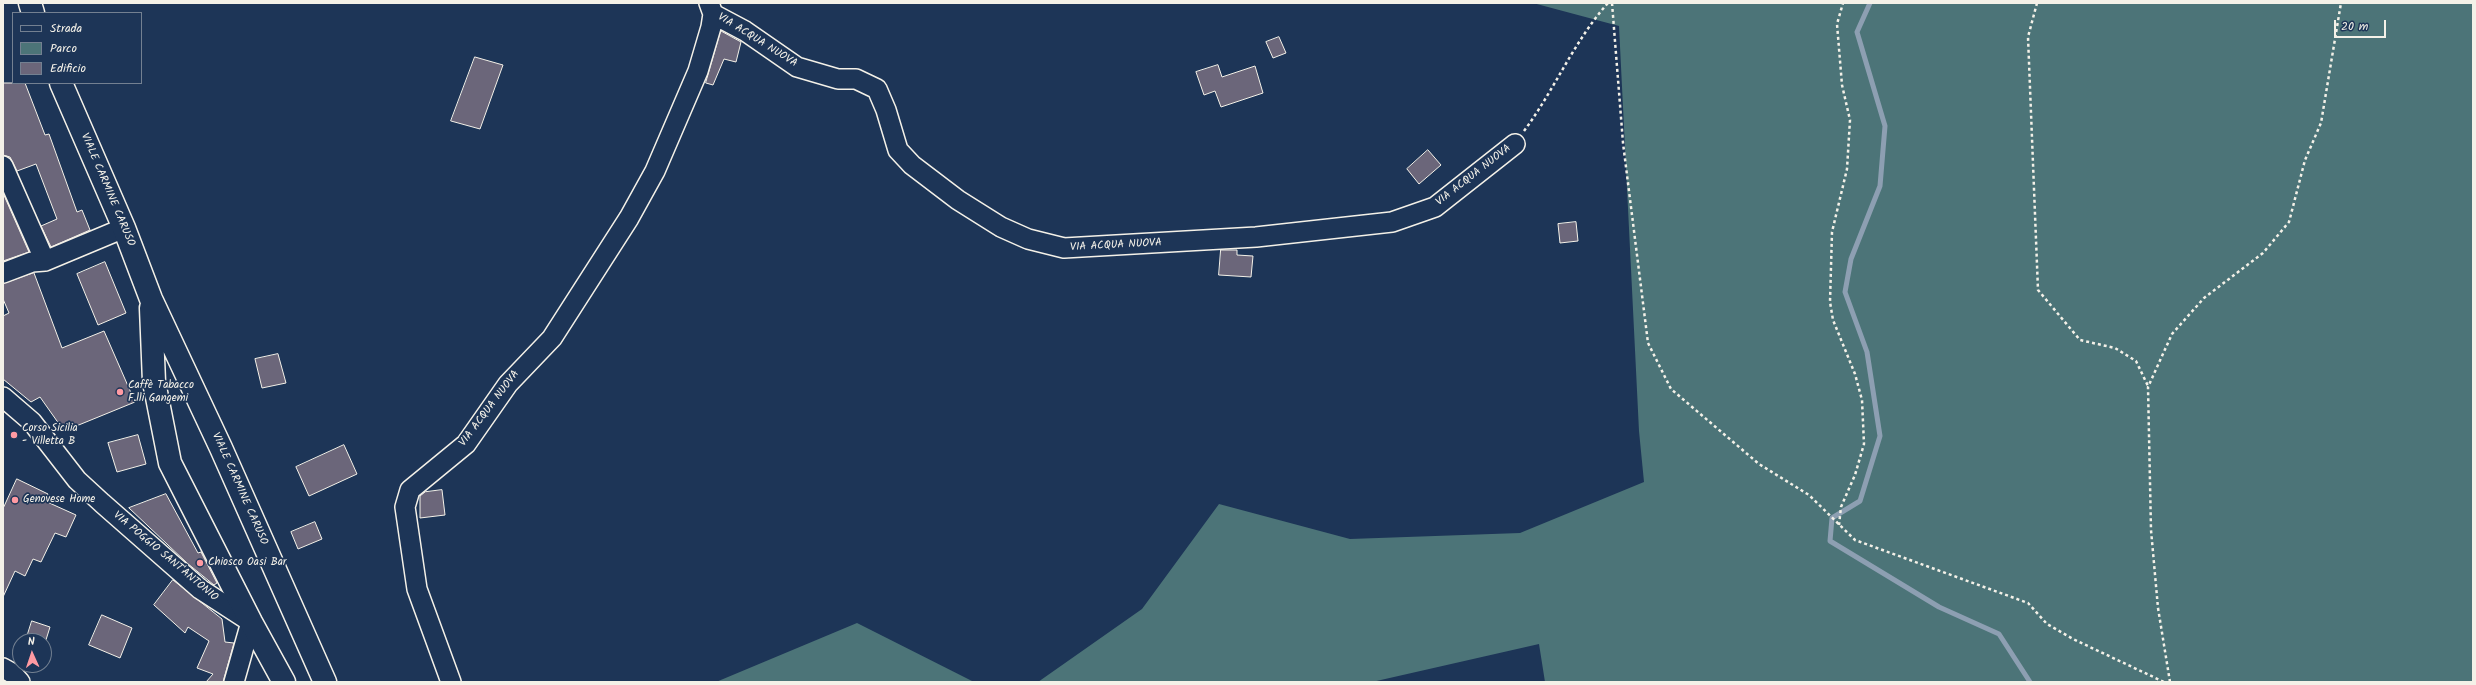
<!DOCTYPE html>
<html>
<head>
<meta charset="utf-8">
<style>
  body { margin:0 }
  #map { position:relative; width:2476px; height:685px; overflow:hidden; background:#1d3557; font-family:Kalam,sans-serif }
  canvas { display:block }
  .frame { position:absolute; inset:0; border:4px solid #f4f1e8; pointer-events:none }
  .legend { position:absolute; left:12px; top:12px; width:130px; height:72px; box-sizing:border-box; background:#1d3557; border:1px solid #738091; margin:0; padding:5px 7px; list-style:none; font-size:12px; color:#f4f1e8 }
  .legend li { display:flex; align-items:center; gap:8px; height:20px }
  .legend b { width:20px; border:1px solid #738091 }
  .north { position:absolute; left:12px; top:633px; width:40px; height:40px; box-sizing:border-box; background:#1d3557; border:1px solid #738091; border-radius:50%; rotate:357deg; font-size:11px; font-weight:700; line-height:16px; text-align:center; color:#f4f1e8 }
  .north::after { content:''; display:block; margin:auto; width:14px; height:18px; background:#ff9aa2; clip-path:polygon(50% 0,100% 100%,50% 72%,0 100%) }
  .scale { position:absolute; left:2334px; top:20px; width:52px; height:18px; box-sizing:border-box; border:2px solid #f4f1e8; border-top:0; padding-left:5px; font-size:12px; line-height:14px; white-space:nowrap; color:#f4f1e8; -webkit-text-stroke:3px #1d3557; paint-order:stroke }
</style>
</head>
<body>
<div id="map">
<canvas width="2476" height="685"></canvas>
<div class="frame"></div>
<ul class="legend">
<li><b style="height:5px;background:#1d3557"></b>Strada</li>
<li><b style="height:11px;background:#4c7478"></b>Parco</li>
<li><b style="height:11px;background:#6b667a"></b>Edificio</li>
</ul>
<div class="north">N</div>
<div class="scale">20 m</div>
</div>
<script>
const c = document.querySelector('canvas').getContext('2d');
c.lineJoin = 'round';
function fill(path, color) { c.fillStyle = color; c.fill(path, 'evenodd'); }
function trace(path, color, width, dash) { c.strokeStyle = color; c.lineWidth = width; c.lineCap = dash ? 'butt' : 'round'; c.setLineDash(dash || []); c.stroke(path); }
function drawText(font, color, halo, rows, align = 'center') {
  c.font = font + ' Kalam,sans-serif'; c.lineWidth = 3.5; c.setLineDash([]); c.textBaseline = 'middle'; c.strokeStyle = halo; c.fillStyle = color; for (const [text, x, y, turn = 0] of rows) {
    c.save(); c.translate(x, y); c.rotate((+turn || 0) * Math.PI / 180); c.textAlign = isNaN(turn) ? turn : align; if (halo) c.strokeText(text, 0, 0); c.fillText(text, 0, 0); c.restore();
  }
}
fill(new Path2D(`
  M1533,3H2473V682H1545L1539,644L1372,682H1038L1142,609L1219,504L1350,539L1520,533L1644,482L1639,431L1619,26Z
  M857,623L974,682H716Z`), '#4c7478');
trace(new Path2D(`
  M1870,3L1857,32L1885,126L1880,186L1851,259L1845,292L1867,352L1880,436L1860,501L1832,518L1830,541L1939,607L1999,634L2030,682`), '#8d9fb2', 5);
const building = new Path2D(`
  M721,31L741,42L736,62L724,59L713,85L706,83Z
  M1279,37L1286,53L1273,58L1266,42Z
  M475,57L503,65L480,129L451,121Z
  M1218,65L1222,77L1255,66L1263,93L1221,107L1215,91L1204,95L1196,72Z
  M3,83H25L45,135L49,134L77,212L82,210L90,230L51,247L41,226L57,219L36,164L17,171L10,157L3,155Z
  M1428,150L1441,165L1419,184L1407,169Z
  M3,193L29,252L3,261Z
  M1576,222L1578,241L1560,243L1558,224Z
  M1221,250H1237V255L1253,256L1251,277L1219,275Z
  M105,262L126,313L98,325L77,274Z
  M34,273L62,348L104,331L135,402L64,431L40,397L31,402L3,379V316L9,313L3,299V284Z
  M278,354L286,383L262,388L255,359Z
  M138,435L146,464L117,472L108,443Z
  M344,445L357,474L309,496L296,467Z
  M17,479L48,494L45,501L76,515L66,537L55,533L41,562L33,559L25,576L15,571L3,597V509Z
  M442,490L445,515L420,518V496L425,492Z
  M166,494L198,553L201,552L217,583L214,585L187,563L129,508Z
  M315,522L322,539L298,549L291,532Z
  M173,580L222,619L225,642L234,643L223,682H206L213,674L197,668L209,641L188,627L185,633L154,605Z
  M102,615L132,628L120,658L89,645Z
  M32,621L50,627L45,643L27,637Z`);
fill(building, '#6b667a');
trace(building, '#f4f1e8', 1);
const street = new Path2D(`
  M713,14L745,31L797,67L838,79H856L877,89L886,110L898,150L912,165L958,200L1001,227L1028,239L1064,248L1256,237L1392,222L1435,207L1515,144
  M3,166L45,261
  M3,273L32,262L45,261L124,228
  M3,397L32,422L77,480L102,503L200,589L251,622L234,682
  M3,668L12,673L20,682
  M451,682L417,589L405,507L410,490L466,444L508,384L552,338L629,218L655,171L698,71L711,27L713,14L709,3`);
const secondary = new Path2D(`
  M30,3L33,13
  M61,83L124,228L151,299L221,448L325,682
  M151,308L154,382L170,463L251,622L284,682`);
trace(street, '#f4f1e8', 22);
trace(secondary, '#f4f1e8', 25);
trace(new Path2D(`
  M1612,3L1623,143L1648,343L1671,389L1759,464L1809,495L1855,540L2028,603L2047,624L2073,639L2164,682
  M2037,3L2028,37L2038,290L2080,340L2115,348L2136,361L2148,386
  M1524,131C1555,89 1574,41 1608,3
  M1839,525L1841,507L1855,475L1864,444L1862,400L1855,374L1833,320L1830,302L1832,232L1847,169L1850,120L1842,85L1837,24L1843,3
  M2170,682L2158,608L2151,530L2148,387L2172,334L2204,298L2263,253L2289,222L2305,160L2321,123L2341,3`), '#f4f1e8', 2.5, [3, 3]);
trace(street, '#1d3557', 19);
trace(secondary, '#1d3557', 22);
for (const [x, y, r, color] of [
  [120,392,4,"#ff9aa2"],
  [14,435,4,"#ff9aa2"],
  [15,500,4,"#ff9aa2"],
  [200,563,4,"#ff9aa2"]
]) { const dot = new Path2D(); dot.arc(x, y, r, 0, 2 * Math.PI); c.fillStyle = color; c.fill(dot); trace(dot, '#1d3557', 1.5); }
drawText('11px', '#f4f1e8', '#1d3557', [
  ["VIA ACQUA NUOVA",757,41,32],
  ["VIA ACQUA NUOVA",1474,176,-38],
  ["VIALE CARMINE CARUSO",107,190,67],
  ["VIA ACQUA NUOVA",1116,246,-3],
  ["VIA ACQUA NUOVA",490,409,-53],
  ["VIALE CARMINE CARUSO",239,489,66],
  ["VIA POGGIO SANT'ANTONIO",165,557,40]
]);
drawText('11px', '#f4f1e8', '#1d3557', [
  ["Caffè Tabacco",128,386],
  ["F.lli Gangemi",128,399],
  ["Corso Sicilia",22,429],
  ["- Villetta B",22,442],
  ["Genovese Home",23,500],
  ["Chiosco Oasi Bar",208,563]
], 'left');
</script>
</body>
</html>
